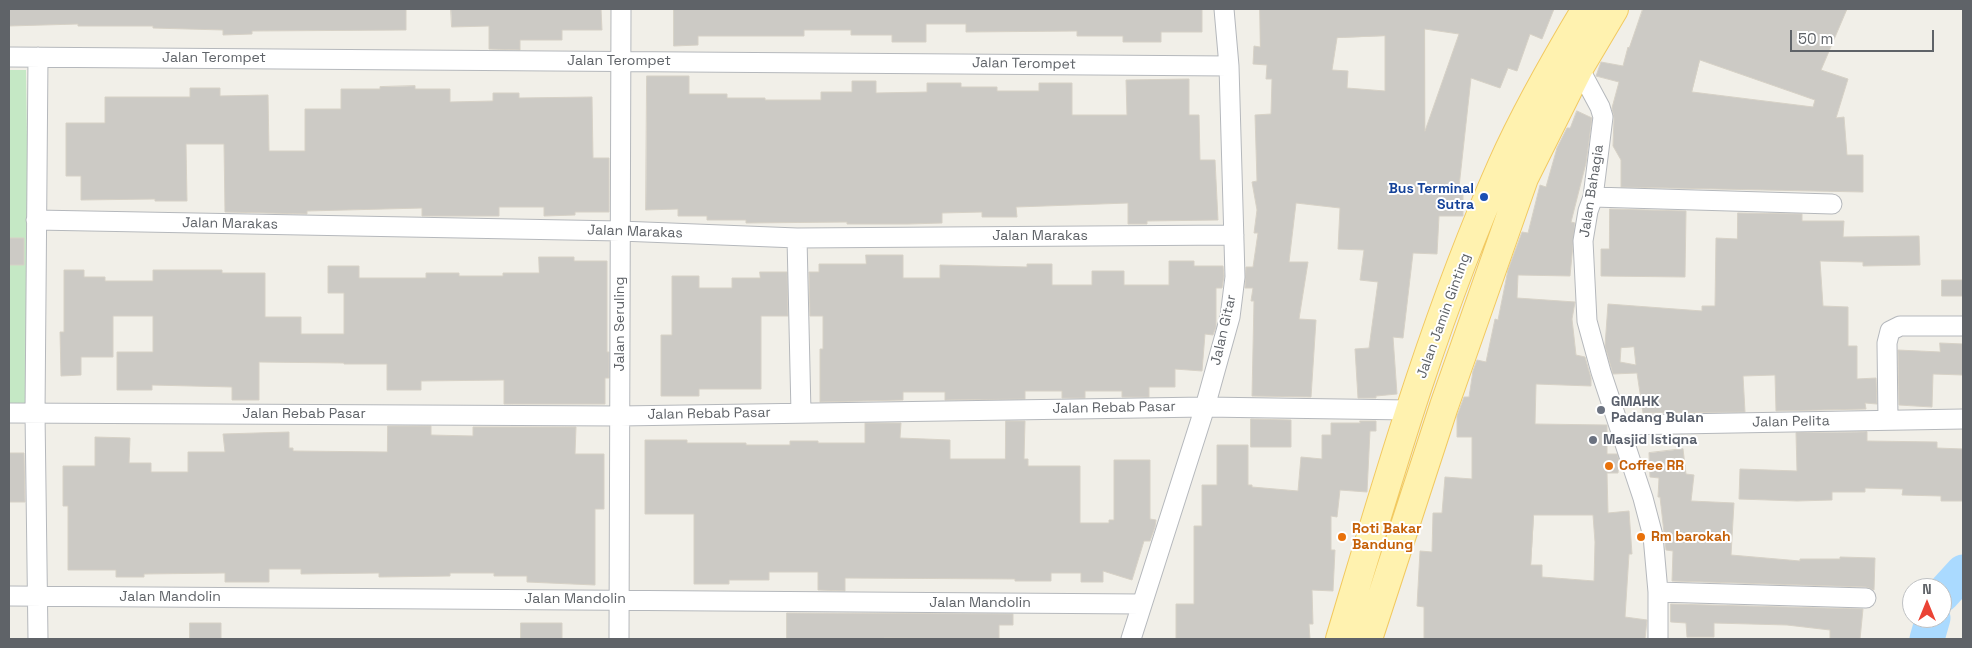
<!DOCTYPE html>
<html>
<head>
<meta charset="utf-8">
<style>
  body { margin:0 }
  #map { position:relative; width:1972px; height:648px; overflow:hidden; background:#f1efe8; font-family:"Space Grotesk",sans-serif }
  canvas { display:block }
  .frame { position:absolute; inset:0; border:10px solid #5f6368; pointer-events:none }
  .north { position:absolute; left:1902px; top:578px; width:50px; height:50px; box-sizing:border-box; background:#fff; border:1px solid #bfc1c3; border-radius:50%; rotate:0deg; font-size:14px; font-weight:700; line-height:20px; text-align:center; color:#5f6368 }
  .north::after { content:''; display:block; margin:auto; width:18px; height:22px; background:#ea4335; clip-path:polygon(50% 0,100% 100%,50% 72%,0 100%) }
  .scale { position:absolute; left:1790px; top:30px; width:144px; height:22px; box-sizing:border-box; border:2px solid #5f6368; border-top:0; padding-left:6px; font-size:15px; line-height:18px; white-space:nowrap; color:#5f6368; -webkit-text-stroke:4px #fff; paint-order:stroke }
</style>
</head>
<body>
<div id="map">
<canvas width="1972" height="648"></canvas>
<div class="frame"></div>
<div class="north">N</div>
<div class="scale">50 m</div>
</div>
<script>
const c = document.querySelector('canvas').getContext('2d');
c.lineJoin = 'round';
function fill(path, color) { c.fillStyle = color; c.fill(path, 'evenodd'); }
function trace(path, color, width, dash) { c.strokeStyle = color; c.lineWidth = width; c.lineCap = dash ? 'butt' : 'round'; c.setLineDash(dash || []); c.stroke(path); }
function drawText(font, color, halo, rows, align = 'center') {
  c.font = font + ' "Space Grotesk",sans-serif'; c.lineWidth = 4; c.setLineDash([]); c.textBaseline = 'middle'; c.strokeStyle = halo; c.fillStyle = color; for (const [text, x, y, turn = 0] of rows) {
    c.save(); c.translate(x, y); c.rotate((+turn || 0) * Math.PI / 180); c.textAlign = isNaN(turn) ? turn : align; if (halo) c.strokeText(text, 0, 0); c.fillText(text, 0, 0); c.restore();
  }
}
fill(new Path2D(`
  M9,70H26L31,405L9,404Z`), '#c5e8c5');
trace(new Path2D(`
  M1942,595L1963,572
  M1927,639L1933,618`), '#aadaff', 35);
const building = new Path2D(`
  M9,9H406V30L252,31V34L223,35V30L153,28V26H78V24L9,26Z
  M451,9H601L602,30H562V40H520V50L489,49V26L452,27Z
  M674,9H1202V32H1161V42H1123V36H1077V31L966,32V24H926V42H892V35H851V30H804V36H698V45L674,46Z
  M1260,9H1554L1542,39L1530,34L1517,71L1508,68L1500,88L1471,78L1459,187H1463V216H1439L1437,254L1413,253L1403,338L1393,337L1397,394L1376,396V398H1358L1355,349L1369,348L1378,282L1360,280L1364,250L1338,249L1340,208L1296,203L1289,262H1308L1299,319L1316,320L1311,397L1252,396L1254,301H1251L1253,288H1245L1246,267H1253L1258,233H1254L1257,210L1252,182L1257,181L1255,115L1271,114L1272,79H1266L1267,65L1253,64L1254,46L1260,47ZM1425,29L1459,34L1425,131ZM1385,36V91L1347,88L1348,71L1332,70L1337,38Z
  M1643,9H1847L1821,70L1848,79L1836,118L1844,117L1847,155H1863V192L1621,187V160L1613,146L1614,118L1612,108L1619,82L1596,76L1601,62L1623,66L1628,47L1629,48ZM1700,60L1815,100L1813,107L1692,92Z
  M647,76H689V94H727V98H765V100H821V92H852V81H876V93L927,92V83H961V87H997V91H1039V83H1072V115H1127L1126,80L1189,79V115H1199L1200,160H1215L1218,220L1147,221V224H1128V203L1016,207L1017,217H982V212L942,213V223L908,224H847V222L746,223V220H707V216H678V209L646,210Z
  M415,86V89H450V102L493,101V93H519V98L592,97L593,158H609V212H575V215L544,216V207H499V216H422V208L307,211V214L225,212L224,144H186L187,201H155V199L81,200V176H66V123H105V97H190V88H220V96L268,95L269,151H305V109H341V89H380V87Z
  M1577,111L1592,118L1586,163L1571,222L1575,223L1570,276L1518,275L1517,298L1575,302L1572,319L1576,355L1585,357L1591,378V386L1536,384L1535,424L1607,425V454H1617L1619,460L1618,473H1607L1608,513L1629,511L1632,554H1629L1625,617L1647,620L1645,639H1424V607L1417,606L1420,551L1432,552L1433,513H1442L1445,477L1472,479V437H1457V416L1464,397H1469L1473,371L1477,360L1486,362L1495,319L1498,320L1508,270L1522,232L1528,233L1540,185L1546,187L1557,148L1567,128H1570ZM1534,515H1593L1595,542L1594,581L1542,577V565H1531Z
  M1610,209L1686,211L1685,277L1601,276V249H1609Z
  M1738,213L1802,214V221H1844L1843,237L1919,236L1920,265L1863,266V262L1820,261L1823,306L1848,307V346H1857V379L1876,378L1877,404L1865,403L1866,409L1776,411L1775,375L1743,376L1745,412L1643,413L1637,373L1613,374L1605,346L1608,304L1702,311V306H1715L1716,238L1737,239ZM1634,347L1636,365L1620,362L1621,348Z
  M9,238H24V265H9Z
  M866,255H903V278H940V265L1027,267V264H1052V285H1092V271H1124V285H1169V261H1194V266H1223L1224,276L1222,288H1216V327L1213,335L1205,334L1202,371L1175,369V387H1149V397H1122V391H1085V398H1062V391H1025V399L945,400V392H903V400L820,402V349H823V316H810L809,272H819V264H866Z
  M539,257H574V261H607V352H609V378H605V404H504V380L421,381V390H387V364H344V363L259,362V400H232V387L152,385V390H117V352H153V316H113V357H81V375L61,376L60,332H64V270H84V277H105V281H153V270H222V273H265V317H301V334H344V293H328V266H359V278H426V273H459V276H503V273H539Z
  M760,272H787L788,316H761V389H699V396H661V335H672V276H699V288H732V278H760Z
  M1942,280H1963V296H1942Z
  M1940,343L1963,344V375L1933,374L1932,407L1899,405L1898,350L1940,352Z
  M1251,419L1291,420V447H1251Z
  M1006,421H1025L1024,459H1028V466H1080V523H1109V520H1114V460H1150V519L1156,520L1155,527L1150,541H1144L1132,580L1103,571V582H1081V573H1051V581H1015V579L845,578V591L818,590V572H769V580H729V584H694V514H645V440H687V443H746V445H790V441H818V443H865V423H901L900,438L950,440V459H1005Z
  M1360,421H1376V431H1370L1367,492L1340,490L1337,517L1331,516V550H1335L1333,591L1312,590L1313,624H1309L1310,639H1176V604H1194V526H1202V485H1217V445H1248V485H1252V487L1298,491L1301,457L1322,459V435H1331V423H1360Z
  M388,426H431V435L473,436V427H576L575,454H604V509H595V585L527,582V576H494V573H450V576L379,577V573L301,574V569H269V582H225V573L144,574V577H116V570H68V506H63V466H95V437L130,438L129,463H151V472H188V452H225L223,434L289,432V448H293V451L387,452Z
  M1867,432V441L1937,442V448L1963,449V501H1941V496L1902,495L1903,489L1865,488V492H1832V500L1797,501L1739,499L1740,469L1797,471L1796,433Z
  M1683,449L1686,474L1694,475L1691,501L1734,503L1731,555L1800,561V559H1840V557L1875,558L1874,590L1866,587L1672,581L1673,551L1666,550L1660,497H1658L1659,478L1650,477L1649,453Z
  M9,453H24L25,502H9Z
  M1671,604L1863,609L1860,639H1830V630L1787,625L1714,623V637H1687L1686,623L1671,622Z
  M787,613L1013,614V625H999V639L884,638V639H787Z
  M190,623H221V639H190Z
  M521,623H562V639H521Z`);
fill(building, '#cccac5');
trace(building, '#d6d1c6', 1);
const street = new Path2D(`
  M9,57L1229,66
  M38,57L35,413L38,639
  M1579,68L1600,107L1603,117L1593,197L1588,211L1583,241L1587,321L1601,372L1643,498L1653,536L1658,592V639
  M1593,197L1832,204
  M36,220L620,231L797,238L1234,235
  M797,238L801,413
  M9,413L620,416L1205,407L1409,410
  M1888,420L1887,343L1890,331L1900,326H1963
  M1620,425L1963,419
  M1658,592L1866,598
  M9,596L1141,604
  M619,639L621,9
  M1131,639L1205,407L1230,317L1235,277L1229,66L1224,9`);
const primary = new Path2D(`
  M1340,639C1388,479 1434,318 1502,165C1526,111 1556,59 1586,9
  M1368,639L1444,406L1524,178L1579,68L1614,9`);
trace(street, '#b5b8bc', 21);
trace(primary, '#f2c960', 30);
trace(street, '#fff', 19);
trace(primary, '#fff2af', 28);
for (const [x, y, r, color] of [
  [1484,197,5,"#1a4fb4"],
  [1601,410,5,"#6b7280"],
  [1593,440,5,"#6b7280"],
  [1609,466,5,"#e8710a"],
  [1342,537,5,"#e8710a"],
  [1641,537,5,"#e8710a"]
]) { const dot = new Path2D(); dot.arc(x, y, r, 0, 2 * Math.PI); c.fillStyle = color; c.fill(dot); trace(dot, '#fff', 2); }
drawText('14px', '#5f6368', '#fff', [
  ["Jalan Terompet",214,58],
  ["Jalan Terompet",619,61],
  ["Jalan Terompet",1024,64,1],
  ["Jalan Bahagia",1592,191,-81],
  ["Jalan Marakas",230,224,1],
  ["Jalan Marakas",635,232,2],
  ["Jalan Marakas",1040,236],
  ["Jalan Jamin Ginting",1444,316,-70],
  ["Jalan Seruling",620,324,-90],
  ["Jalan Gitar",1224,330,-77],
  ["Jalan Rebab Pasar",1114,408,-1],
  ["Jalan Rebab Pasar",304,414],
  ["Jalan Rebab Pasar",709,414,-1],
  ["Jalan Pelita",1791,422,-1],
  ["Jalan Mandolin",170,597],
  ["Jalan Mandolin",575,599],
  ["Jalan Mandolin",980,603]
]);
drawText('bold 14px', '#164399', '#fff', [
  ["Bus Terminal",1474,189],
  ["Sutra",1474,205]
], 'right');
drawText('bold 14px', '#5b616d', '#fff', [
  ["GMAHK",1611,402],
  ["Padang Bulan",1611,418],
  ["Masjid Istiqna",1603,440]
], 'left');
drawText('bold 14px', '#c56008', '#fff', [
  ["Coffee RR",1619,466],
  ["Roti Bakar",1352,529],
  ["Bandung",1352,545],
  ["Rm barokah",1651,537]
], 'left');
</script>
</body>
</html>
